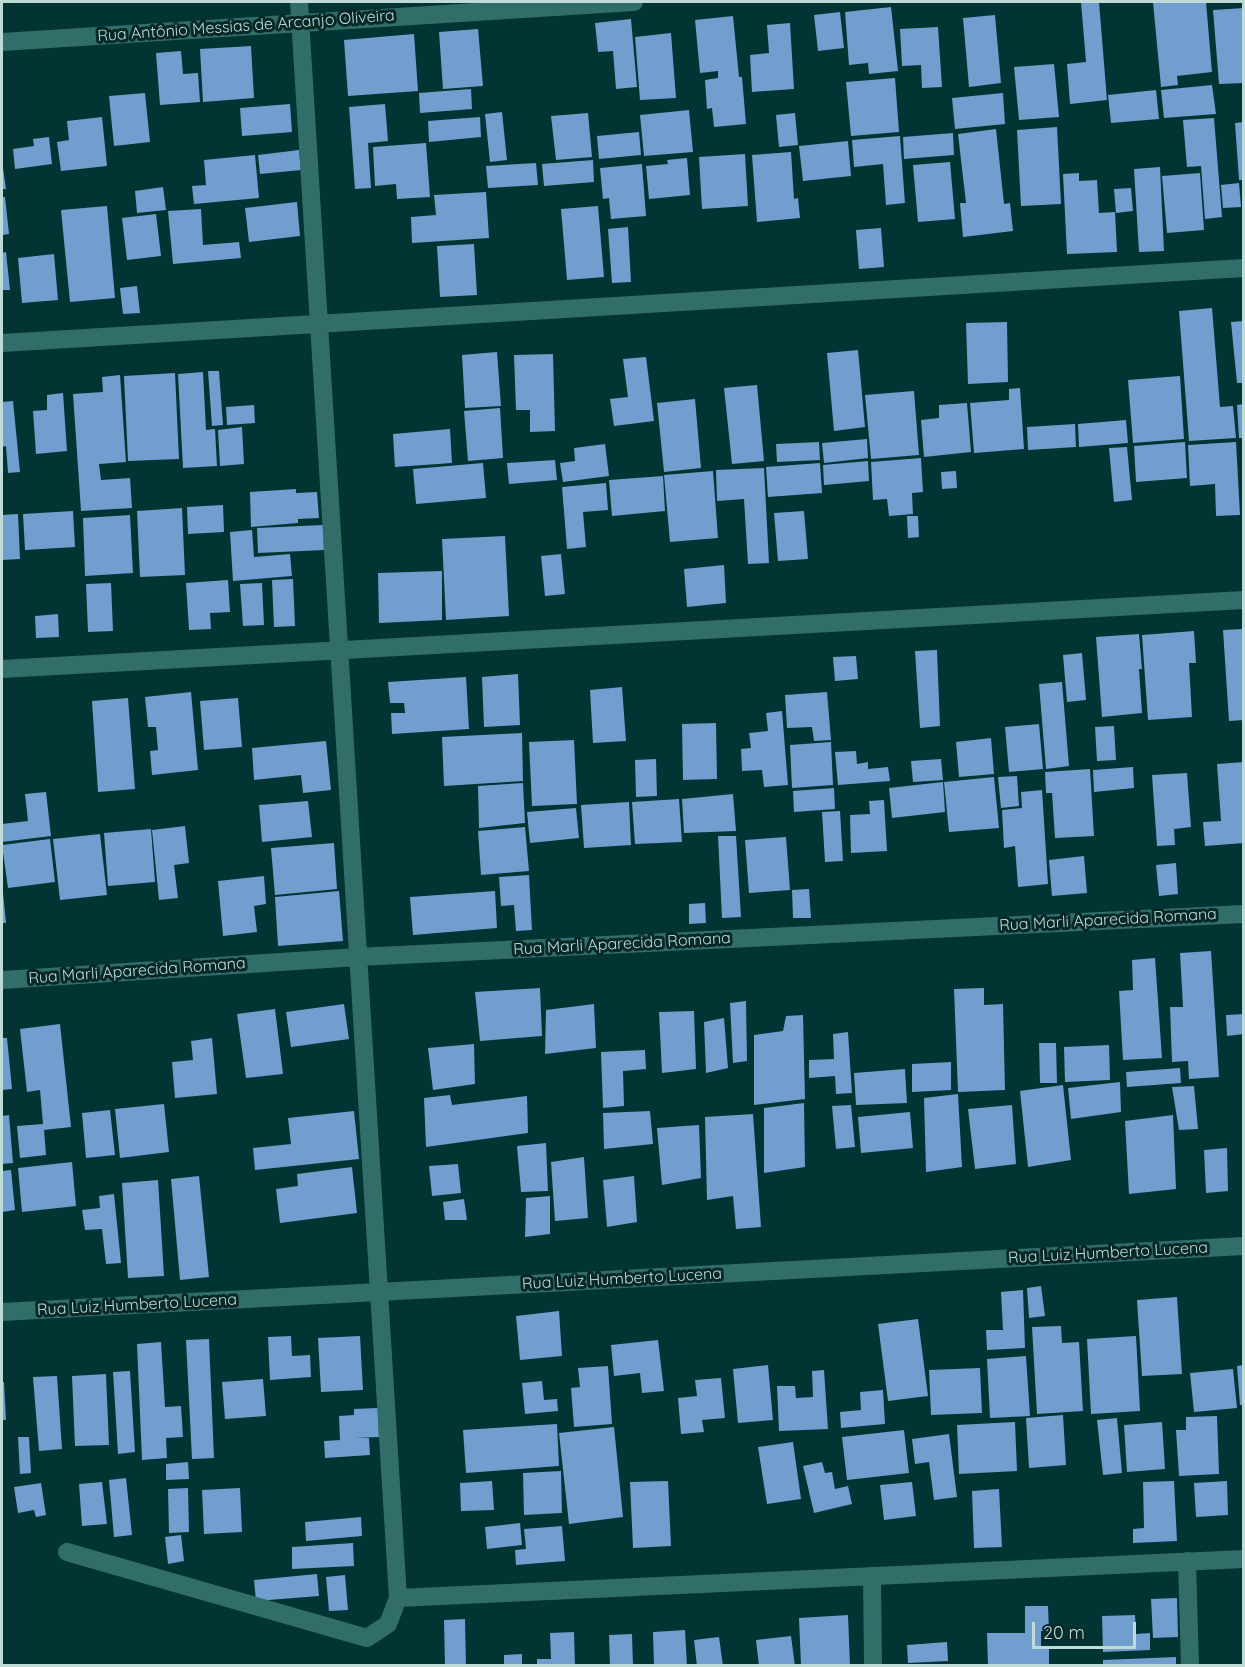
<!DOCTYPE html>
<html>
<head>
<meta charset="utf-8">
<style>
  body { margin:0 }
  #map { position:relative; width:1245px; height:1667px; overflow:hidden; background:#013432; font-family:Quicksand,sans-serif }
  canvas { display:block }
  .frame { position:absolute; inset:0; border:3px solid #bedbd8; pointer-events:none }
  .scale { position:absolute; left:1032px; top:1622px; width:104px; height:27px; box-sizing:border-box; border:3px solid #bedbd8; border-top:0; padding-left:8px; font-size:18px; line-height:21px; white-space:nowrap; color:#bedbd8; -webkit-text-stroke:4px #082827; paint-order:stroke }
</style>
</head>
<body>
<div id="map">
<canvas width="1245" height="1667"></canvas>
<div class="frame"></div>
<div class="scale">20 m</div>
</div>
<script>
const c = document.querySelector('canvas').getContext('2d');
c.lineJoin = 'round';
function fill(path, color) { c.fillStyle = color; c.fill(path, 'evenodd'); }
function trace(path, color, width, dash) { c.strokeStyle = color; c.lineWidth = width; c.lineCap = dash ? 'butt' : 'round'; c.setLineDash(dash || []); c.stroke(path); }
function drawText(font, color, halo, rows, align = 'center') {
  c.font = font + ' Quicksand,sans-serif'; c.lineWidth = 6; c.setLineDash([]); c.textBaseline = 'middle'; c.strokeStyle = halo; c.fillStyle = color; for (const [text, x, y, turn = 0] of rows) {
    c.save(); c.translate(x, y); c.rotate((+turn || 0) * Math.PI / 180); c.textAlign = isNaN(turn) ? turn : align; if (halo) c.strokeText(text, 0, 0); c.fillText(text, 0, 0); c.restore();
  }
}
fill(new Path2D(`
  M1081,2H1099L1107,100L1070,104L1067,64L1086,62Z
  M1153,2H1206L1212,72L1177,76L1178,85L1161,87Z
  M891,7L898,71L869,74L868,63L849,65L845,12Z
  M1244,8V83L1219,84L1213,10Z
  M840,12L844,48L818,51L814,15Z
  M995,15L1001,83L969,87L963,18Z
  M733,16L739,77H742L746,124L714,127L712,108L707,109L705,80L718,78V71L700,73L695,20Z
  M631,19L637,87L616,89L613,51L598,52L595,23Z
  M790,23L794,89L752,92L750,55L769,53L767,25Z
  M938,27L942,87L922,88L921,65L902,66L900,29Z
  M478,29L483,86L443,89L439,32Z
  M671,33L676,98L640,100L635,37Z
  M414,34L418,91L348,96L344,40Z
  M251,46L254,98L203,102L200,49Z
  M181,51L183,74L198,73L200,102L160,105L156,53Z
  M1054,64L1059,117L1019,120L1014,67Z
  M895,78L899,132L851,136L846,82Z
  M1212,85L1216,114L1164,118L1161,90Z
  M471,89L472,109L420,113L419,93Z
  M1156,90L1159,119L1111,123L1108,95Z
  M145,93L150,142L114,146L109,96Z
  M1003,93L1005,124L955,129L952,98Z
  M290,104L292,132L242,136L240,108Z
  M385,104L388,141L368,143L371,188L355,189L349,107Z
  M689,110L693,152L644,156L640,115Z
  M502,112L507,160L490,162L485,114Z
  M588,113L592,157L556,160L551,116Z
  M795,113L798,145L779,147L776,115Z
  M102,117L107,166L61,171L57,142L69,140L67,121Z
  M480,117L481,137L429,142L428,121Z
  M1214,118L1222,217L1205,219L1201,166L1187,167L1183,120Z
  M1244,122V180H1239L1235,123Z
  M1057,127L1061,204L1021,206L1017,130Z
  M996,129L1004,204L1010,203L1013,231L963,237L960,203H966L958,134Z
  M639,132L641,155L599,159L597,136Z
  M953,133L954,155L904,159L903,137Z
  M900,136L905,203L886,205L883,164L854,167L852,140Z
  M49,137L52,164L15,169L13,149L34,146L33,139Z
  M848,141L851,176L803,181L799,146Z
  M426,143L430,197L397,199L396,184L375,186L373,147Z
  M299,150L301,170L260,174L258,155Z
  M791,152L794,199L798,198L800,218L757,222L752,155Z
  M745,154L748,206L702,209L699,157Z
  M255,155L259,198L194,204L192,186L206,185L204,160Z
  M687,158L690,195L649,199L646,166L668,164L667,160Z
  M593,160L594,182L544,186L542,164Z
  M950,162L955,219L918,222L913,165Z
  M536,163L538,185L488,188L486,166Z
  M642,164L646,216L611,219L609,198L603,199L600,168Z
  M1160,167L1164,251L1139,252L1134,169Z
  M3,168L6,189H2V169Z
  M1079,173V181L1097,180L1099,213L1115,212L1117,252L1067,254L1063,174Z
  M1200,173L1204,230L1167,233L1162,176Z
  M1239,183L1241,207L1223,208L1221,185Z
  M163,187L166,210L137,213L135,191Z
  M1131,188L1133,211L1116,213L1114,189Z
  M486,192L489,238L412,243L411,217L436,215L434,195Z
  M2,197H5L9,234L2,235Z
  M297,202L300,236L249,242L245,208Z
  M107,206L115,298L70,302L61,210Z
  M598,206L604,277L567,280L561,209Z
  M201,209L203,245L239,242L241,258L173,264L168,211Z
  M156,214L161,256L127,260L122,218Z
  M628,227L631,282L612,283L608,229Z
  M881,228L884,267L859,269L856,230Z
  M474,244L477,295L440,297L437,246Z
  M6,252L10,290H2V253Z
  M54,254L58,300L22,303L18,258Z
  M137,286L140,313L123,314L120,288Z
  M1212,308L1220,407L1233,406L1236,438L1189,441L1179,311Z
  M1244,321V383H1237L1231,322Z
  M1007,322L1008,382L968,384L966,323Z
  M858,350L865,427L834,431L827,353Z
  M497,352L501,406L465,408L462,355Z
  M553,354L555,431L530,432V410H516L514,355Z
  M646,357L654,421L614,426L610,399L628,397L623,359Z
  M208,371H219L223,425L212,426Z
  M203,372L206,430L215,429L217,466L183,468L178,374Z
  M175,373L179,459L128,461L124,376Z
  M120,375L126,462L99,464L101,480L130,478L132,508L81,511L73,394L103,392L102,377Z
  M1180,376L1184,439L1133,443L1128,380Z
  M757,385L764,461L732,464L724,388Z
  M1020,388L1024,449L974,453L970,403L1009,400V389Z
  M914,391L919,455L871,459L865,395Z
  M63,393L67,451L36,454L33,411L47,410V395Z
  M695,399L701,468L664,472L657,403Z
  M13,401L20,472L8,473L6,446L2,447V402Z
  M967,403L971,452L924,457L921,420L939,418V405Z
  M1244,404V438H1239L1237,405Z
  M254,405L255,423L227,425L226,407Z
  M500,408L503,458L468,461L464,411Z
  M1126,420L1128,443L1079,447L1078,424Z
  M1075,424L1076,447L1028,450L1027,427Z
  M242,427L244,464L220,466L218,430Z
  M450,429L452,463L395,467L393,434Z
  M867,439L868,458L824,463L822,443Z
  M819,442L820,460L777,462L776,444Z
  M1185,442L1187,478L1136,482L1134,446Z
  M1236,442L1240,515L1216,516L1215,484L1190,486L1188,445Z
  M605,444L609,476L563,482L560,463L575,461L574,448Z
  M1127,447L1132,500L1114,502L1109,448Z
  M921,458L923,492L912,493L913,514L889,516L887,499L873,500L871,462Z
  M555,460L557,480L509,484L507,463Z
  M868,461L869,481L824,485L823,465Z
  M483,463L486,498L416,504L413,469Z
  M820,463L822,493L768,497L766,467Z
  M764,468L769,563L748,564L744,499L717,501L716,470Z
  M713,471L718,538L670,542L664,475Z
  M956,471L957,488L942,489L941,472Z
  M663,476L665,511L612,516L609,480Z
  M606,483L608,510L583,512L586,547L567,549L562,487Z
  M296,489V493L317,492L319,518L298,519V523L251,527L250,492Z
  M223,505L224,532L188,534L187,507Z
  M182,508L185,575L140,577L137,511Z
  M73,511L75,547L25,550L23,514Z
  M804,511L808,559L778,561L774,513Z
  M18,514L20,559L2,560V515Z
  M130,515L133,573L85,576L83,518Z
  M907,516H918L919,537L908,538Z
  M323,525L324,550L258,553L257,528Z
  M252,530L254,557L290,554L292,576L233,581L230,532Z
  M505,536L509,616L446,620L442,539Z
  M561,554L565,594L545,596L541,556Z
  M724,565L726,603L687,607L684,569Z
  M442,571V620L379,623L378,573Z
  M293,579L295,626L274,627L272,580Z
  M228,580L230,612L210,613L211,629L189,630L186,583Z
  M111,583L113,631L88,632L86,584Z
  M262,583L264,625L243,626L240,584Z
  M58,614L59,637L36,638L35,616Z
  M1243,629L1244,720L1229,721L1223,630Z
  M1194,631L1196,663H1189L1192,717L1148,720L1142,635Z
  M1139,634L1142,669H1139L1142,713L1102,717L1096,637Z
  M937,650L940,726L920,728L915,651Z
  M1082,653L1086,700L1067,702L1063,655Z
  M856,656L858,679L835,681L833,657Z
  M518,674L520,725L484,727L482,677Z
  M466,677L469,729L392,734L391,713H405L404,703H390L388,682Z
  M1062,682L1069,766L1046,769L1039,684Z
  M622,687L626,741L593,743L590,690Z
  M191,692L198,770L152,775L150,751L158,750L156,727H148L145,697Z
  M827,692L831,740L814,741L812,727L787,728L785,695Z
  M128,698L135,789L98,792L92,701Z
  M238,698L242,747L204,750L200,701Z
  M782,711L788,785L764,787L762,770L742,771L741,749L751,748L749,733L768,731L766,713Z
  M716,723L717,779L683,780L682,724Z
  M1039,724L1043,769L1009,772L1005,727Z
  M1114,726L1116,760L1097,761L1095,727Z
  M522,733L523,781L444,786L442,737Z
  M991,738L994,774L959,777L956,742Z
  M574,740L577,804L532,806L529,742Z
  M326,741L331,790L303,793L301,775L254,780L252,748Z
  M831,742L833,785L792,788L790,745Z
  M856,751L857,764L868,762V769L888,767L890,781L838,785L835,752Z
  M656,759L657,796L636,797L635,760Z
  M941,759L943,780L913,782L911,761Z
  M1244,762V843L1205,846L1203,822L1221,821L1217,764Z
  M1133,767L1134,788L1094,792L1093,770Z
  M1090,769L1094,836L1055,838L1052,793H1046L1045,772Z
  M1187,773L1191,827L1174,829L1175,845L1157,846L1152,775Z
  M1017,776L1019,806L1001,808L998,777Z
  M994,777L999,828L949,832L944,782Z
  M943,782L945,812L892,818L889,788Z
  M523,783L525,823L479,828L478,786Z
  M834,788L835,809L794,812L793,791Z
  M1042,790L1048,884L1018,887L1015,846L1004,848L1002,810L1022,808L1021,792Z
  M46,792L51,836L2,842V824L28,821L25,794Z
  M733,794L736,831L684,833L682,799Z
  M679,799L682,842L635,844L632,802Z
  M884,800L887,851L851,853L850,815L870,814L869,801Z
  M308,801L312,837L262,842L259,805Z
  M629,802L631,845L584,848L581,805Z
  M576,808L579,838L530,843L527,812Z
  M840,811L843,861L825,862L822,812Z
  M185,826L189,863L174,865L178,898L159,900L152,830Z
  M525,827L529,871L481,875L478,831Z
  M151,829L155,882L108,886L104,833Z
  M100,834L107,895L60,900L53,839Z
  M718,836H736L741,917L722,918Z
  M786,837L790,890L749,893L745,840Z
  M50,839L55,882L8,888L2,845Z
  M334,843L337,889L275,895L271,848Z
  M1084,856L1087,893L1052,896L1049,860Z
  M1176,863L1178,894L1159,896L1156,865Z
  M529,875L532,930L516,931L514,905L501,906L499,877Z
  M264,876L266,904L254,906L257,932L223,936L218,881Z
  M809,889L811,918H793L792,890Z
  M339,891L343,941L278,946L275,897Z
  M495,891L497,928L413,935L410,897Z
  M2,893H3L6,923H2Z
  M705,903L706,923L689,924V904Z
  M1211,951L1219,1077L1189,1079L1188,1061L1172,1062L1170,1007H1183L1180,953Z
  M1155,958L1162,1058L1123,1060L1119,991L1133,990L1132,960Z
  M540,988L542,1036L480,1041L475,992Z
  M984,988V1005L1003,1004L1005,1090L958,1092L954,989Z
  M746,1001L747,1061L733,1063L730,1003Z
  M344,1004L349,1039L291,1047L286,1012Z
  M594,1004L596,1048L545,1054L546,1010Z
  M275,1009L283,1074L246,1078L237,1014Z
  M694,1011L696,1069L662,1073L659,1012Z
  M1244,1014V1034L1227,1036L1226,1015Z
  M803,1015L805,1099L754,1105V1035L783,1031L786,1016Z
  M724,1018L728,1068L706,1073L704,1022Z
  M60,1024L71,1127L44,1130L46,1155L20,1158L17,1126L43,1124L40,1090L27,1092L20,1029Z
  M848,1032L852,1093L836,1094L835,1076L809,1078V1060L834,1059L833,1034Z
  M2,1038H7L12,1089L2,1090Z
  M212,1038L217,1094L175,1098L172,1062L193,1060L191,1041Z
  M1039,1043H1056L1057,1083H1040Z
  M474,1044L475,1084L433,1090L428,1048Z
  M1109,1045L1110,1080L1065,1082L1064,1047Z
  M645,1050L646,1069L623,1071L624,1106L603,1108L601,1052Z
  M951,1062V1090L912,1092V1064Z
  M1180,1068L1181,1083L1127,1087L1126,1072Z
  M905,1069L907,1103L856,1105L854,1073Z
  M1120,1082L1121,1112L1071,1119L1068,1088Z
  M1063,1085L1071,1160L1028,1167L1020,1091Z
  M1194,1086L1198,1129L1179,1130L1172,1087Z
  M958,1094L962,1167L926,1172L924,1098Z
  M450,1095L452,1105L527,1096L528,1133L426,1147L424,1098Z
  M804,1103L805,1167L764,1173V1108Z
  M164,1104L169,1152L120,1158L115,1109Z
  M851,1105L855,1147L836,1149L832,1106Z
  M1012,1105L1016,1164L975,1169L968,1109Z
  M110,1110L115,1155L86,1158L82,1113Z
  M354,1111L359,1159L255,1170L253,1148L291,1144L288,1118Z
  M650,1111L653,1144L604,1149L603,1113Z
  M910,1112L913,1148L861,1153L858,1117Z
  M753,1114L761,1227L736,1229L733,1196L707,1200L705,1117Z
  M9,1115L13,1163L2,1164V1116Z
  M1173,1115L1176,1189L1129,1194L1125,1121Z
  M699,1125L701,1178L662,1185L657,1128Z
  M546,1143L548,1191L521,1192L517,1146Z
  M1227,1148L1228,1191L1206,1193L1204,1150Z
  M584,1157L588,1218L555,1221L551,1162Z
  M72,1162L76,1206L22,1212L18,1168Z
  M458,1164L461,1193L432,1196L429,1166Z
  M352,1167L357,1213L280,1223L276,1189L298,1186L297,1174Z
  M11,1170L15,1210L2,1212V1171Z
  M199,1176L209,1277L180,1280L171,1179Z
  M634,1176L637,1222L607,1227L603,1180Z
  M158,1180L164,1276L128,1278L122,1183Z
  M114,1194L121,1263L106,1264L102,1229L85,1230L82,1210L100,1208L99,1196Z
  M550,1196V1234L525,1237L526,1198Z
  M464,1199L467,1220H445L443,1202Z
  M1041,1286L1045,1316L1029,1318L1027,1288Z
  M1023,1290L1025,1348L987,1350L986,1330H1003L1001,1292Z
  M1177,1297L1182,1374L1142,1376L1137,1300Z
  M559,1311L562,1356L520,1360L516,1316Z
  M918,1319L928,1396L888,1401L878,1324Z
  M1061,1326L1062,1343L1079,1342L1083,1411L1037,1414L1032,1327Z
  M291,1336L292,1356L310,1355L311,1377L270,1380L268,1337Z
  M360,1336L363,1390L321,1392L318,1338Z
  M1136,1336L1140,1411L1091,1414L1087,1339Z
  M209,1339L214,1458L192,1459L186,1340Z
  M658,1340L664,1391L642,1393L640,1373L614,1376L611,1345Z
  M161,1342L165,1407L181,1406L183,1437L166,1438L167,1458L142,1460L137,1344Z
  M1026,1356L1030,1416L990,1418L987,1359Z
  M768,1365L773,1420L738,1423L733,1369Z
  M1244,1365V1405H1240L1237,1366Z
  M608,1366L612,1424L574,1427L571,1388L580,1387L578,1368Z
  M980,1368L982,1413L931,1415L929,1370Z
  M1233,1369L1237,1408L1194,1412L1190,1373Z
  M824,1370L828,1429L779,1431L777,1386H795L796,1398L813,1397L812,1371Z
  M130,1371L135,1452L118,1454L113,1372Z
  M106,1374L109,1445L75,1446L72,1376Z
  M57,1376L62,1449L39,1451L33,1377Z
  M721,1378L725,1418L702,1420L704,1432L681,1434L678,1398L697,1396L695,1380Z
  M263,1379L266,1416L225,1419L222,1382Z
  M542,1381L544,1400L557,1399L558,1411L525,1414L522,1383Z
  M2,1382H4L6,1420H2Z
  M883,1390L885,1424L841,1428L840,1412L861,1410L860,1392Z
  M378,1408L379,1437L355,1438H369L370,1455L325,1458L324,1441L340,1440L339,1416L354,1415V1409Z
  M1063,1415L1066,1465L1029,1468L1026,1418Z
  M1217,1416L1219,1474L1179,1476L1176,1430H1186V1417Z
  M1117,1418L1122,1473L1103,1475L1097,1420Z
  M1015,1422L1017,1471L959,1474L957,1425Z
  M1162,1422L1165,1469L1127,1472L1124,1425Z
  M557,1424L559,1466L466,1473L463,1430Z
  M614,1427L623,1517L569,1524L559,1433Z
  M904,1430L909,1473L847,1480L842,1437Z
  M949,1434L957,1497L934,1500L929,1462L915,1464L912,1439Z
  M18,1437H29L31,1473L20,1474Z
  M793,1442L801,1499L767,1504L758,1447Z
  M188,1462L189,1479L166,1480V1464Z
  M822,1462L825,1473L832,1472L835,1489L848,1486L852,1504L814,1513L803,1466Z
  M561,1471L562,1513L524,1515L523,1473Z
  M126,1478L132,1535L114,1537L109,1480Z
  M492,1481L494,1510L461,1511L460,1483Z
  M668,1481L671,1546L633,1548L630,1482Z
  M1174,1481L1177,1541L1133,1543V1529L1144,1528L1143,1482Z
  M1227,1481L1228,1515L1196,1517L1194,1483Z
  M102,1482L107,1524L82,1526L79,1484Z
  M912,1482L916,1516L884,1520L880,1485Z
  M41,1483L46,1515L36,1517L34,1510L18,1513L14,1487Z
  M188,1488L189,1532L169,1533L168,1489Z
  M240,1488L242,1532L204,1534L202,1490Z
  M999,1489L1002,1547L974,1548L972,1491Z
  M361,1517L362,1536L306,1541L305,1522Z
  M520,1523L522,1545L487,1549L485,1527Z
  M562,1526L565,1561L516,1565L515,1550L526,1549L524,1529Z
  M181,1535L184,1561L168,1564L165,1537Z
  M353,1543L354,1566L292,1569V1547Z
  M317,1574L319,1596L256,1601L254,1580Z
  M345,1575L348,1610L329,1611L326,1577Z
  M1177,1598L1178,1637L1153,1638L1151,1599Z
  M1025,1606H1048L1049,1631H1041V1648H1049V1665L988,1666L987,1633H1025Z
  M848,1615L850,1666H801L799,1618Z
  M1135,1615L1136,1634L1150,1633V1650L1103,1652L1102,1616Z
  M465,1619L466,1666H445L444,1620Z
  M685,1630L687,1666H654L653,1632Z
  M574,1632L575,1666H537V1659H551L550,1633Z
  M632,1634L633,1666H610L609,1635Z
  M791,1636L795,1666H759L756,1640Z
  M719,1637L723,1666H697L694,1640Z
  M947,1642L948,1661L908,1663L907,1645Z
  M522,1654V1666H504V1655Z
  M1176,1657V1666H1103V1660Z`), '#6f9ecf');
trace(new Path2D(`
  M2,42L634,2
  M2,343L1244,268
  M2,669L1244,600
  M2,980L358,957L1244,914
  M2,1312L1244,1246
  M67,1552L367,1638L388,1624L398,1598L299,2
  M1187,1561L1190,1666
  M872,1576L873,1666
  M398,1598L1244,1559`), '#316d69', 18);
drawText('16px', '#bedbd8', '#082827', [
  ["Rua Antônio Messias de Arcanjo Oliveira",246,26,-4],
  ["Rua Marli Aparecida Romana",1108,920,-3],
  ["Rua Marli Aparecida Romana",622,944,-3],
  ["Rua Marli Aparecida Romana",137,971,-4],
  ["Rua Luiz Humberto Lucena",1108,1253,-3],
  ["Rua Luiz Humberto Lucena",622,1279,-3],
  ["Rua Luiz Humberto Lucena",137,1305,-3]
]);
</script>
</body>
</html>
